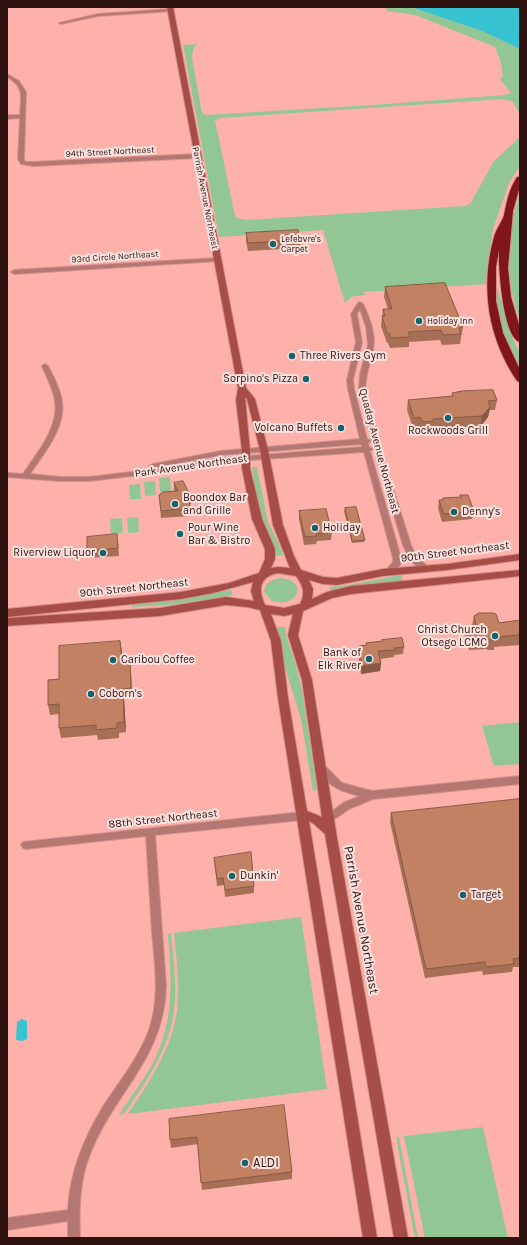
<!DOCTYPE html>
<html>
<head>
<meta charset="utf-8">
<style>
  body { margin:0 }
  #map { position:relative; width:527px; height:1245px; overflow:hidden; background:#feb1aa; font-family:Karla,sans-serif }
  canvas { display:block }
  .frame { position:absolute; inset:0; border:8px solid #2e1210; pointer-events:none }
</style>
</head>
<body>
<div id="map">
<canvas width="527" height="1245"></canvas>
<div class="frame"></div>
</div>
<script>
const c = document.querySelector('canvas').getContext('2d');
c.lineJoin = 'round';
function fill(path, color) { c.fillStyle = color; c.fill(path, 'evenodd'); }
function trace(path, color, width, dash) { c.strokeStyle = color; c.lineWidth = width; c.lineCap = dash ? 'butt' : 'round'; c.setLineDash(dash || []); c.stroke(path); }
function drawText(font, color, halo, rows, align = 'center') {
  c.font = font + ' Karla,sans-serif'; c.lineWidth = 4; c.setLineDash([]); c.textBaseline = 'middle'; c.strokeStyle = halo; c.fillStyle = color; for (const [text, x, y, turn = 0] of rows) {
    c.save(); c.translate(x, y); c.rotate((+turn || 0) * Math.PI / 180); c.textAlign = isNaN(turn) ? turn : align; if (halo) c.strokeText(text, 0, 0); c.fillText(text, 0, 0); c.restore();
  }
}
fill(new Path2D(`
  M386,7H411L482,31L520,49V115L513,102L504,99L220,118L215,120L235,216L237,218L246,220L465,206L470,204L494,161L520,137V166L509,183L493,229L488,261L486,284L364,292L365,295L351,297L345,303L323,230L219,237L183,45L197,44L193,49L192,58L202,113L206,115L373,105L504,95L511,93L500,79L503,76L501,63L495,47L415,15L387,11Z
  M520,194V321C505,279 505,236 520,194Z
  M494,289H498L510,332L520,354V373L507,347L497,309Z
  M252,467H257L268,522L277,540L283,555L275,556C275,541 266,527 261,514C256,499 255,483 252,467Z
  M170,477L171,492H160L159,478Z
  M155,481L156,495L145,496L144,482Z
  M140,484L141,499H130L129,485Z
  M138,517L139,532L128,533L127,518Z
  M122,518L123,533L111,534L110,519Z
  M401,575L403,581L354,586L331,591L330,587L342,586Z
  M281,578C310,581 297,609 272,601L264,592C265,582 273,579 281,578Z
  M231,590L233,595L170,605L132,607V605L196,596Z
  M277,627H285L286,636L295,662L302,690L317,790L313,791L301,719L285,667Z
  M520,722V764L494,766L482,726Z
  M301,917L327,1089L128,1114C152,1078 177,1042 178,997C179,976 176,954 174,933Z
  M171,933C173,955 176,976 175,998C174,1043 148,1079 124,1114L119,1115C130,1097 144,1080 154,1061C175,1018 171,980 168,934Z
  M483,1127L508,1238H425L404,1136Z
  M396,1137H399L418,1238H416L414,1234Z`), '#92c694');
fill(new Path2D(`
  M411,7H520V49L482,31Z
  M22,1019L27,1021V1039L22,1041L16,1040L17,1022Z`), '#37c3d2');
const minor = new Path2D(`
  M171,9L173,10V11L98,16L61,24L59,23L98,14Z
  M7,74L19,81L26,92L24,159L25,162H33L197,154L200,156L197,158L33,166L21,164L18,159L20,118L7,119V115H20C21,97 25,87 7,77Z
  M217,258L219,259V261L14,274L11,272L14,270Z
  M360,302L363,304L368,315L372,327L374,339L373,351L367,374L365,388L379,445L411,545L416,556L428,567L429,569L428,571H422L410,560L403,545L373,445L359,388L360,374L368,345L366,327L360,309L357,314L362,342L353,380L354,389L367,439L371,441L368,443L369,447L373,449L370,451L401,558L400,565L391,575H385L384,573L393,562V558L364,452L222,462L157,473L89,481H60L7,477V473L23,474C37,453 59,428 55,401C53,389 47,377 42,366L45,364L48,366C54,377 60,389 62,401C66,428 44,453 30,474L60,477H89L157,469L222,458L362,447L361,444L221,455L153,468L149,466L153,464L221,451L360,439L348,389L347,380L356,342L351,314L358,303Z
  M321,764L324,765L342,783L372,791L520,776V784L373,799L349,809L329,823L326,822L324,819L326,816L343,803L360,796C342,792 326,786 317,768L318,765Z
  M302,812L305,813L307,816L305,819L302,820L155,835L166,985C165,1059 112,1094 89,1157C79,1183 79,1211 80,1238H68V1221L7,1230V1218L68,1210C70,1171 84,1138 104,1105C120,1081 139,1057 149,1030C160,999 155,965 152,933C150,901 148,869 146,836L26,849L23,848L21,845L23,842Z`);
const secondary = new Path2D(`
  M167,7H173L246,388L255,399L268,450L283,525L294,556L301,570L323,577L337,578L383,569L447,564L520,554V560L447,570L383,576L337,585L323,584L309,580L313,589L312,599L327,592L351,586L520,570V576L351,594L332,598L303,611L298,635L312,680L336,832L408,1238H394L325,834L314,824L309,821L377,1238H363L278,698L271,641L260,610L247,607L226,605L160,616L7,626V618L160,608L226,597L254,601L251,591L253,582L213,593L181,599L7,617V609L181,592L229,583L259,573L265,559V549L252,519L242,468V451L236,400L238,388ZM245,397L247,399L260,450L273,525L290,568L278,567L271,568L275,559V549L262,519L250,468V451ZM278,573L296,576C303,586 306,593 300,604L284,608L265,605C258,589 259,577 278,573ZM271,614L284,616L293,614L288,635L302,680L322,817L307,811L288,698L281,641Z`);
const motorway = new Path2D(`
  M517,177H520V186L513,211L508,268L511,297L520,328V342C503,338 498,266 499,250L496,267V301L503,333L520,370V382L517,381C488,338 480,287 494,237C496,229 502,222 504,215C507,201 509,189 517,177Z`);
trace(minor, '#d4918b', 2);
trace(secondary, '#d4918b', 2);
trace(motorway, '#d4918b', 2);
fill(minor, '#b57771');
fill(secondary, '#a74d47');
fill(motorway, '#801619');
fill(new Path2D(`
  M246,233L300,240V248L248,251L246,241Z
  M385,287L463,327L460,344L442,345L440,340L409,342V347L390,348L388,343H387L381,326L383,309H388L384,297Z
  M452,393L497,400L495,410H490L488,417L481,426L433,429V431L422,432L419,427L413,428L407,410L408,400L452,396Z
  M174,483L191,497V504H189L190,516L161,518L159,495L174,492Z
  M460,495L474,511L472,519L442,522L438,508L439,500H442L443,498L460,497Z
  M345,508L365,540L364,542L352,543L344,511Z
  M299,511L332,532L331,540L317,541L316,544L304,545L299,519Z
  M118,542L119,556L88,558L87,551Z
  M478,613L499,623L520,620V645L494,647V650H487V649L469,650L465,637L467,627L472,626L474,616L477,615Z
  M382,640L404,647L403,654L394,655V657L380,659L381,663L380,671L361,674L358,653L359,646L366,645V643L382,641Z
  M120,641L122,662H130L131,672L132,698H124L126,732L119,733V738L98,740L97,735L61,738L59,728V714L50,715L48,705L59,679Z
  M520,799V967H513L512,972L483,975L482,971L425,978L390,822L391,813Z
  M214,858L254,886V893L225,897L224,885L217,886Z
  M169,1119L292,1172V1179L202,1190L198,1144L171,1148L170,1140Z`), '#a76f55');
fill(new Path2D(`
  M490,407L488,417L481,426L482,416Z
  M120,641L122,651L123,672L122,662Z
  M130,662L131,672L132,698L131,688Z
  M381,663L380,671L361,674L362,666Z
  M123,689L124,698L126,732L124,722Z`), '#885a45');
const building = new Path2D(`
  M298,230L300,240L248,243L246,233Z
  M445,283L463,327L459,328L461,334L443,335L441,330L408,332L410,337L391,338L389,333H387L382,316H385L383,309H392L385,287Z
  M493,390L497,400L488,401L490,407L482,416L433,419L434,421L423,422L420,417L414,418L408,400L453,396L452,393L462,391Z
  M183,481L191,497H189L190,508L161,511L159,495L163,492L178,491L174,483Z
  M460,495H468L474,511L444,514L439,500H443V498L461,497Z
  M356,507L365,540L352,541L345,508Z
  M326,509L332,532L316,534L317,536L305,537L299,511Z
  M117,534L118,548L87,551V537Z
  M478,613H493L496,614L499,623L520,620V635L495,637L496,640H489V639L471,640L467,627L476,626L474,616L478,614Z
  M402,638L404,647L394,648L395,650L378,651L381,663L362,666L359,646L367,645L366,643L383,641L382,640Z
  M120,641L122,662H130L131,688L123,689L124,722L117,723V728L96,730V725L59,728V704L48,705V680L59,679V646Z
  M520,799V958L513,959L514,964L486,967L485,962L426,969L391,813Z
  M251,852L254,886L225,890L223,878L217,879L214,858Z
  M284,1105L292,1172L201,1183L197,1137L170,1140L169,1119Z`);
fill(building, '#c28163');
trace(building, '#885a45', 1);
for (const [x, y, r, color] of [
  [273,244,4,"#15636b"],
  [419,321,4,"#15636b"],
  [292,356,4,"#15636b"],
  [306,379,4,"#15636b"],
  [448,418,4,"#15636b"],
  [341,428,4,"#15636b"],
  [175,504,4,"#15636b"],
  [454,512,4,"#15636b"],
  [315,528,4,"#15636b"],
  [180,534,4,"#15636b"],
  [103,553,4,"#15636b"],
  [495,636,4,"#15636b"],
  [369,659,4,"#15636b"],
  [113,660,4,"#15636b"],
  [91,694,4,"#15636b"],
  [232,876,4,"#15636b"],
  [463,895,4,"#15636b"],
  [245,1163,4,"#15636b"]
]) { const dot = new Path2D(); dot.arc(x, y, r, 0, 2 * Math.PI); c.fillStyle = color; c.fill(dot); trace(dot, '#fae2df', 1.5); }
drawText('9px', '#2e1210', '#fae2df', [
  ["94th Street Northeast",110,152,-3],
  ["Parrish Avenue Northeast",205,198,79],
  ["93rd Circle Northeast",115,257,-4]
]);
drawText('9px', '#2e1210', '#fae2df', [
  ["Lefebvre's",281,239],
  ["Carpet",281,249],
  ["Holiday Inn",427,321]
], 'left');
drawText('11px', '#2e1210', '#fae2df', [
  ["Three Rivers Gym",300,356],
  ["Sorpino's Pizza",298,379,"right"],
  ["Volcano Buffets",333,428,"right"],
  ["Rockwoods Grill",448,431,"center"],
  ["Boondox Bar",183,498],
  ["and Grille",183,511],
  ["Denny's",462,512],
  ["Pour Wine",188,528],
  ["Bar & Bistro",188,541],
  ["Holiday",323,528],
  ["Riverview Liquor",95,553,"right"],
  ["Christ Church",487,630,"right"],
  ["Otsego LCMC",487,643,"right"],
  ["Bank of",361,653,"right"],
  ["Elk River",361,666,"right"],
  ["Caribou Coffee",121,660],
  ["Coborn's",99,694],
  ["Dunkin'",240,876],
  ["Target",471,895]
], 'left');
drawText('11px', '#2e1210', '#fae2df', [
  ["Quaday Avenue Northeast",379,451,75],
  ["Park Avenue Northeast",191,466,-8],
  ["90th Street Northeast",455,552,-7],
  ["90th Street Northeast",134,588,-6],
  ["88th Street Northeast",163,819,-6]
]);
drawText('13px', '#2e1210', '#fae2df', [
  ["Parrish Avenue Northeast",361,920,80]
]);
drawText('13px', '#2e1210', '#fae2df', [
  ["ALDI",253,1163]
], 'left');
</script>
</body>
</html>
